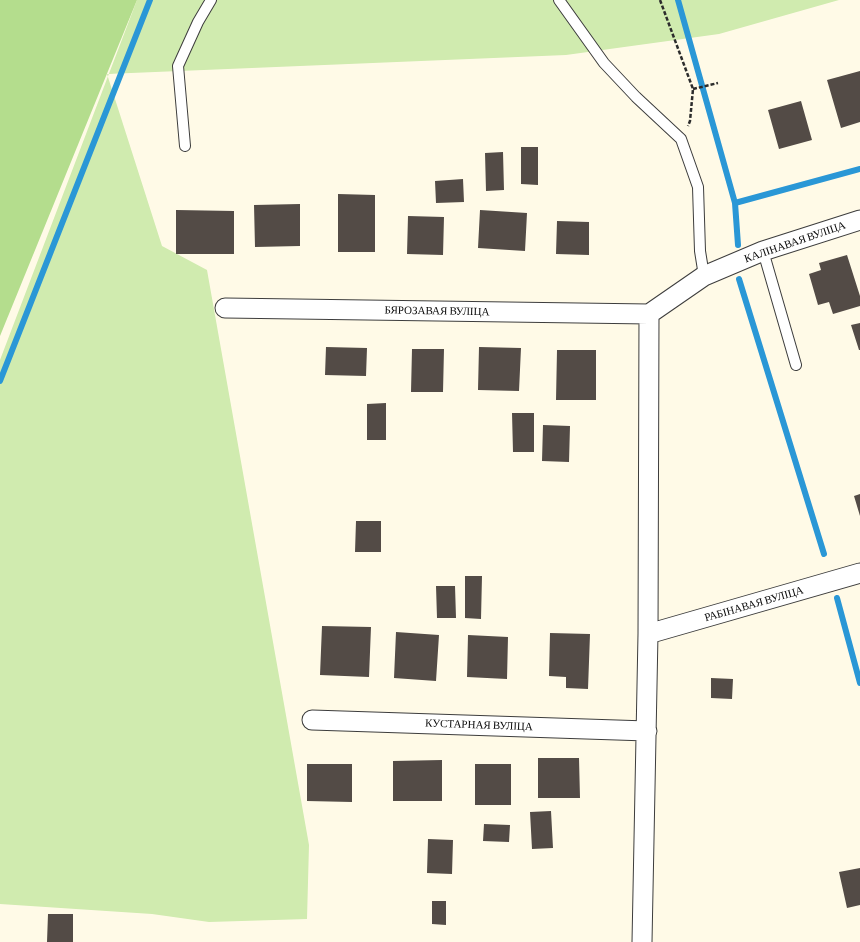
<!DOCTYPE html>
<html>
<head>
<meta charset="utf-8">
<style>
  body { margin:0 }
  canvas { display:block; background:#fffae7 }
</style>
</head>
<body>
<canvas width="860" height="942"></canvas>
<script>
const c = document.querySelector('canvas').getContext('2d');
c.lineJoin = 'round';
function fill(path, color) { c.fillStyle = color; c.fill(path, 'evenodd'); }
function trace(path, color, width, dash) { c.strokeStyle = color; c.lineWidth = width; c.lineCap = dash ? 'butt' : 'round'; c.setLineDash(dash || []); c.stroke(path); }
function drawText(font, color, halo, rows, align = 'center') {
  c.font = font + ' "Crimson Pro",serif'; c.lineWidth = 4; c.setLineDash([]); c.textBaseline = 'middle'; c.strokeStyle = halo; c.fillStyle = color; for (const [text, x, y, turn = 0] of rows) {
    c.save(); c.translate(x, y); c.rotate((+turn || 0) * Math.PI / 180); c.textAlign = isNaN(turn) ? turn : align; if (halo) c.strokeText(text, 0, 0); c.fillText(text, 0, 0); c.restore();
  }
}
fill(new Path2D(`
  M137,0H839L719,34L566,55L107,74L162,246L207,270L309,845L307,919L209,922L152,914L0,904V360Z`), '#d0ebaf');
fill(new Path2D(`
  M0,0H137L0,336Z`), '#b4dd8d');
trace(new Path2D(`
  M678,0L735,203L738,245
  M735,203L860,169
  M739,279L824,554
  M0,381L150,0
  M837,598L860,683`), '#2a97d6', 6);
fill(new Path2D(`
  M860,71V122L841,128L827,80Z
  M801,101L812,140L779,149L768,110Z
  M521,147H538V185L521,184Z
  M503,152L504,190L486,191L485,153Z
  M463,179L464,202L436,203L435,181Z
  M338,194L375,195V252H338Z
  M300,204V246L255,247L254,205Z
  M176,210L234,211V254H176Z
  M480,210L527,213L525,251L478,248Z
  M408,216L444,217L443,255L407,254Z
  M557,221L589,222V255L556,254Z
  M847,255L860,296V306L833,314L829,302L818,305L809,274L821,270L819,263Z
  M860,323V350H859L851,325Z
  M326,347L367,348L366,376L325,375Z
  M479,347L521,348L519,391L478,390Z
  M412,349H444L443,392H411Z
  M557,350H596V400H556Z
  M386,403V440H367V404Z
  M512,413H534V452H513Z
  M543,425L570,426L569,462L542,461Z
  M860,494V516L854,496Z
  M356,521H381V552H355Z
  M465,576H482L481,619L465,618Z
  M436,586H455L456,618H437Z
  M322,626L371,627L369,677L320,675Z
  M396,632L439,635L436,681L394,678Z
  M550,633L590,634L588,689L566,688V677L549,676Z
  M468,635L508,637L507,679L467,677Z
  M711,678L733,679L732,699L711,698Z
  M538,758H579L580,798H538Z
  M442,760V801H393V761Z
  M307,764H352V802L307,801Z
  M475,764H511V805H475Z
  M551,811L553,848L532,849L530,812Z
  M484,824L510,825L509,842L483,841Z
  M428,839L453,840L452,874L427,873Z
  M860,868V905L847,908L839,872Z
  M432,901H446V925L432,924Z
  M48,914H73V942H47Z`), '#534b46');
const service = new Path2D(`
  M559,0L604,63L636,97L681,139L698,187L700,251L704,276
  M185,146L178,66L198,22L211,0
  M763,251L796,365`);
const minor = new Path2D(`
  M225,308L649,314
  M649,314L704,276L763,251L860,220
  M648,634L860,573
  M312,720L647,731
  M642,942L648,634L649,314`);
trace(service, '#3d3d3d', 12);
trace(minor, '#3d3d3d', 21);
trace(new Path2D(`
  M660,0L693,89L690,121L688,126
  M693,89L718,83`), '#2c2c2c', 2.5, [4, 2]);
trace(service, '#fff', 10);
trace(minor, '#fff', 19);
drawText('11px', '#0a0a0a', '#fff', [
  ["КАЛІНАВАЯ ВУЛІЦА",795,242,-19],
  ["БЯРОЗАВАЯ ВУЛІЦА",437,311,1],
  ["РАБІНАВАЯ ВУЛІЦА",754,604,-16],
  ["КУСТАРНАЯ ВУЛІЦА",479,725,2]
]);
</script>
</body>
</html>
